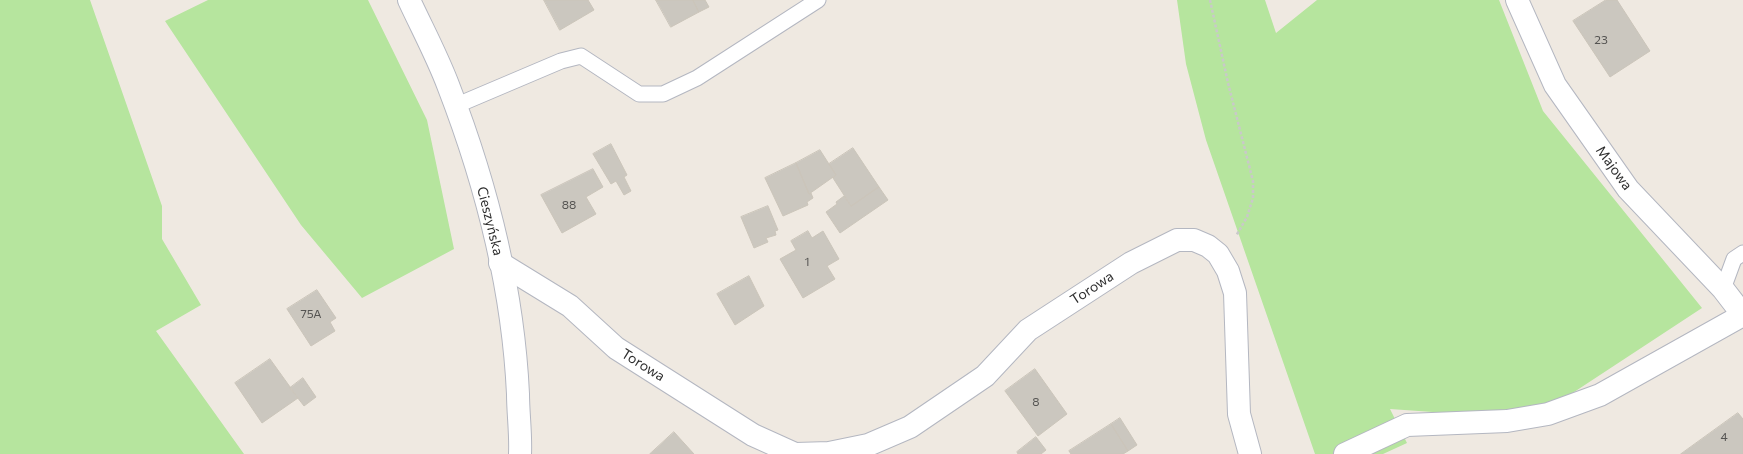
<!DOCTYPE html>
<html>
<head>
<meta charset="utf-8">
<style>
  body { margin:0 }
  canvas { display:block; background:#efe9e1 }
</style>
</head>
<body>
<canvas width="1743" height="454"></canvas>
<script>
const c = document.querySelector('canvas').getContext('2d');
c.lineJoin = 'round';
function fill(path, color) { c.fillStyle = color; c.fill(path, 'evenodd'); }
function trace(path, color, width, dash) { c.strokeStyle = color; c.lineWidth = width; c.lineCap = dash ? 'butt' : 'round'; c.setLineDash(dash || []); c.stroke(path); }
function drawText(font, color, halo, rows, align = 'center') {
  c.font = font + ' Commissioner,sans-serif'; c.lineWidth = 3; c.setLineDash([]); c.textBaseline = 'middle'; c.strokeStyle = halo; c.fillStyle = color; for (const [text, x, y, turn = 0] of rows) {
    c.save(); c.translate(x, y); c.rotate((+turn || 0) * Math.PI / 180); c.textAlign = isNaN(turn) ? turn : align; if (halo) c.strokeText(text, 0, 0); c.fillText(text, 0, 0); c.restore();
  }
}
fill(new Path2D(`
  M0,0H90L162,206V239L201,305L156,331L244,454H0Z
  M208,0H368L427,120L454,249L362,298L301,225L165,21Z
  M1177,0H1265L1276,33L1317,0H1499L1543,111L1702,308L1533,419L1390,409L1407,443L1383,454H1315L1206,140L1186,64Z`), '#b6e59e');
const building = new Path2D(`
  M544,0H588L594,10L560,30Z
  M656,0H693L699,12L671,27Z
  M693,0H705L709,7L699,12Z
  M1606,0H1617L1650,51L1610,77L1573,21Z
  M611,144L627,175L624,177L631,191L624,195L616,181L611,184L593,154Z
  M853,148L879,187L851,206L833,178L836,175L829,164Z
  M820,150L836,175L809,194L796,163Z
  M796,163L809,194L811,193L813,198L807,202L808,205L783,216L765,178Z
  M593,169L603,187L586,197L596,214L562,233L541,195Z
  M879,187L888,200L840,233L826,212L837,204L836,202L844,196L851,206Z
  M768,206L778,230L775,231L776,235L766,238L768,242L754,248L741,217Z
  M808,231L812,238L823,231L839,259L827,266L835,279L803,298L780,259L796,250L791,241Z
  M749,276L764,306L735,325L717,294Z
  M317,290L336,318L330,322L335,331L311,346L287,309Z
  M270,359L298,398L262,423L235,383Z
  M1035,369L1067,414L1038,436L1005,391Z
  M303,378L316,397L304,406L290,388Z
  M1738,413L1743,419V454H1681Z
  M1120,418L1137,445L1128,451L1111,424Z
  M1111,424L1128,451L1123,454H1071L1069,451Z
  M674,432L694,454H650Z
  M1036,437L1046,450L1041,454H1018L1017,452Z`);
fill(building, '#cbc7bf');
trace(building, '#cbc5ba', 1);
const service = new Path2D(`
  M455,106L561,61L581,56L639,94H663L697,78L818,0
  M1723,289L1734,259L1743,253`);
const minor = new Path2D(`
  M1517,0L1555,85L1628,189L1723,289L1743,315
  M500,263L570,306L616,348L753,435L795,454
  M796,454L829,453L868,445L910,427L985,376L1028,330L1131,263L1177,240H1194L1208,246L1218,254L1228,271L1235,293L1239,414L1250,454
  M1345,454L1407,425L1507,421L1548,414L1600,395L1743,315`);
const secondary = new Path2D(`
  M409,0C422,28 437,56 448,85C486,183 513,288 518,394C518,413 521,434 520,454`);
trace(service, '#b4b7c1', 17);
trace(minor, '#b4b7c1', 24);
trace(secondary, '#b4b7c1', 24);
trace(new Path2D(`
  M1210,0L1228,83L1253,181V198L1247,217L1236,236`), '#c9c9c9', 2.5, [3, 2]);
trace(service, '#fff', 15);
trace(minor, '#fff', 22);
trace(secondary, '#fff', 22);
drawText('12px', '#555452', null, [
  ["23",1601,40],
  ["88",569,205],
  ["1",807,262],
  ["75A",311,314],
  ["8",1036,402],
  ["4",1724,437]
]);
drawText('14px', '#2e2e2e', '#fff', [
  ["Majowa",1614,168,54],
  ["Cieszyńska",490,221,76],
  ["Torowa",1092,288,-33],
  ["Torowa",643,365,32]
]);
</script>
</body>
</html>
